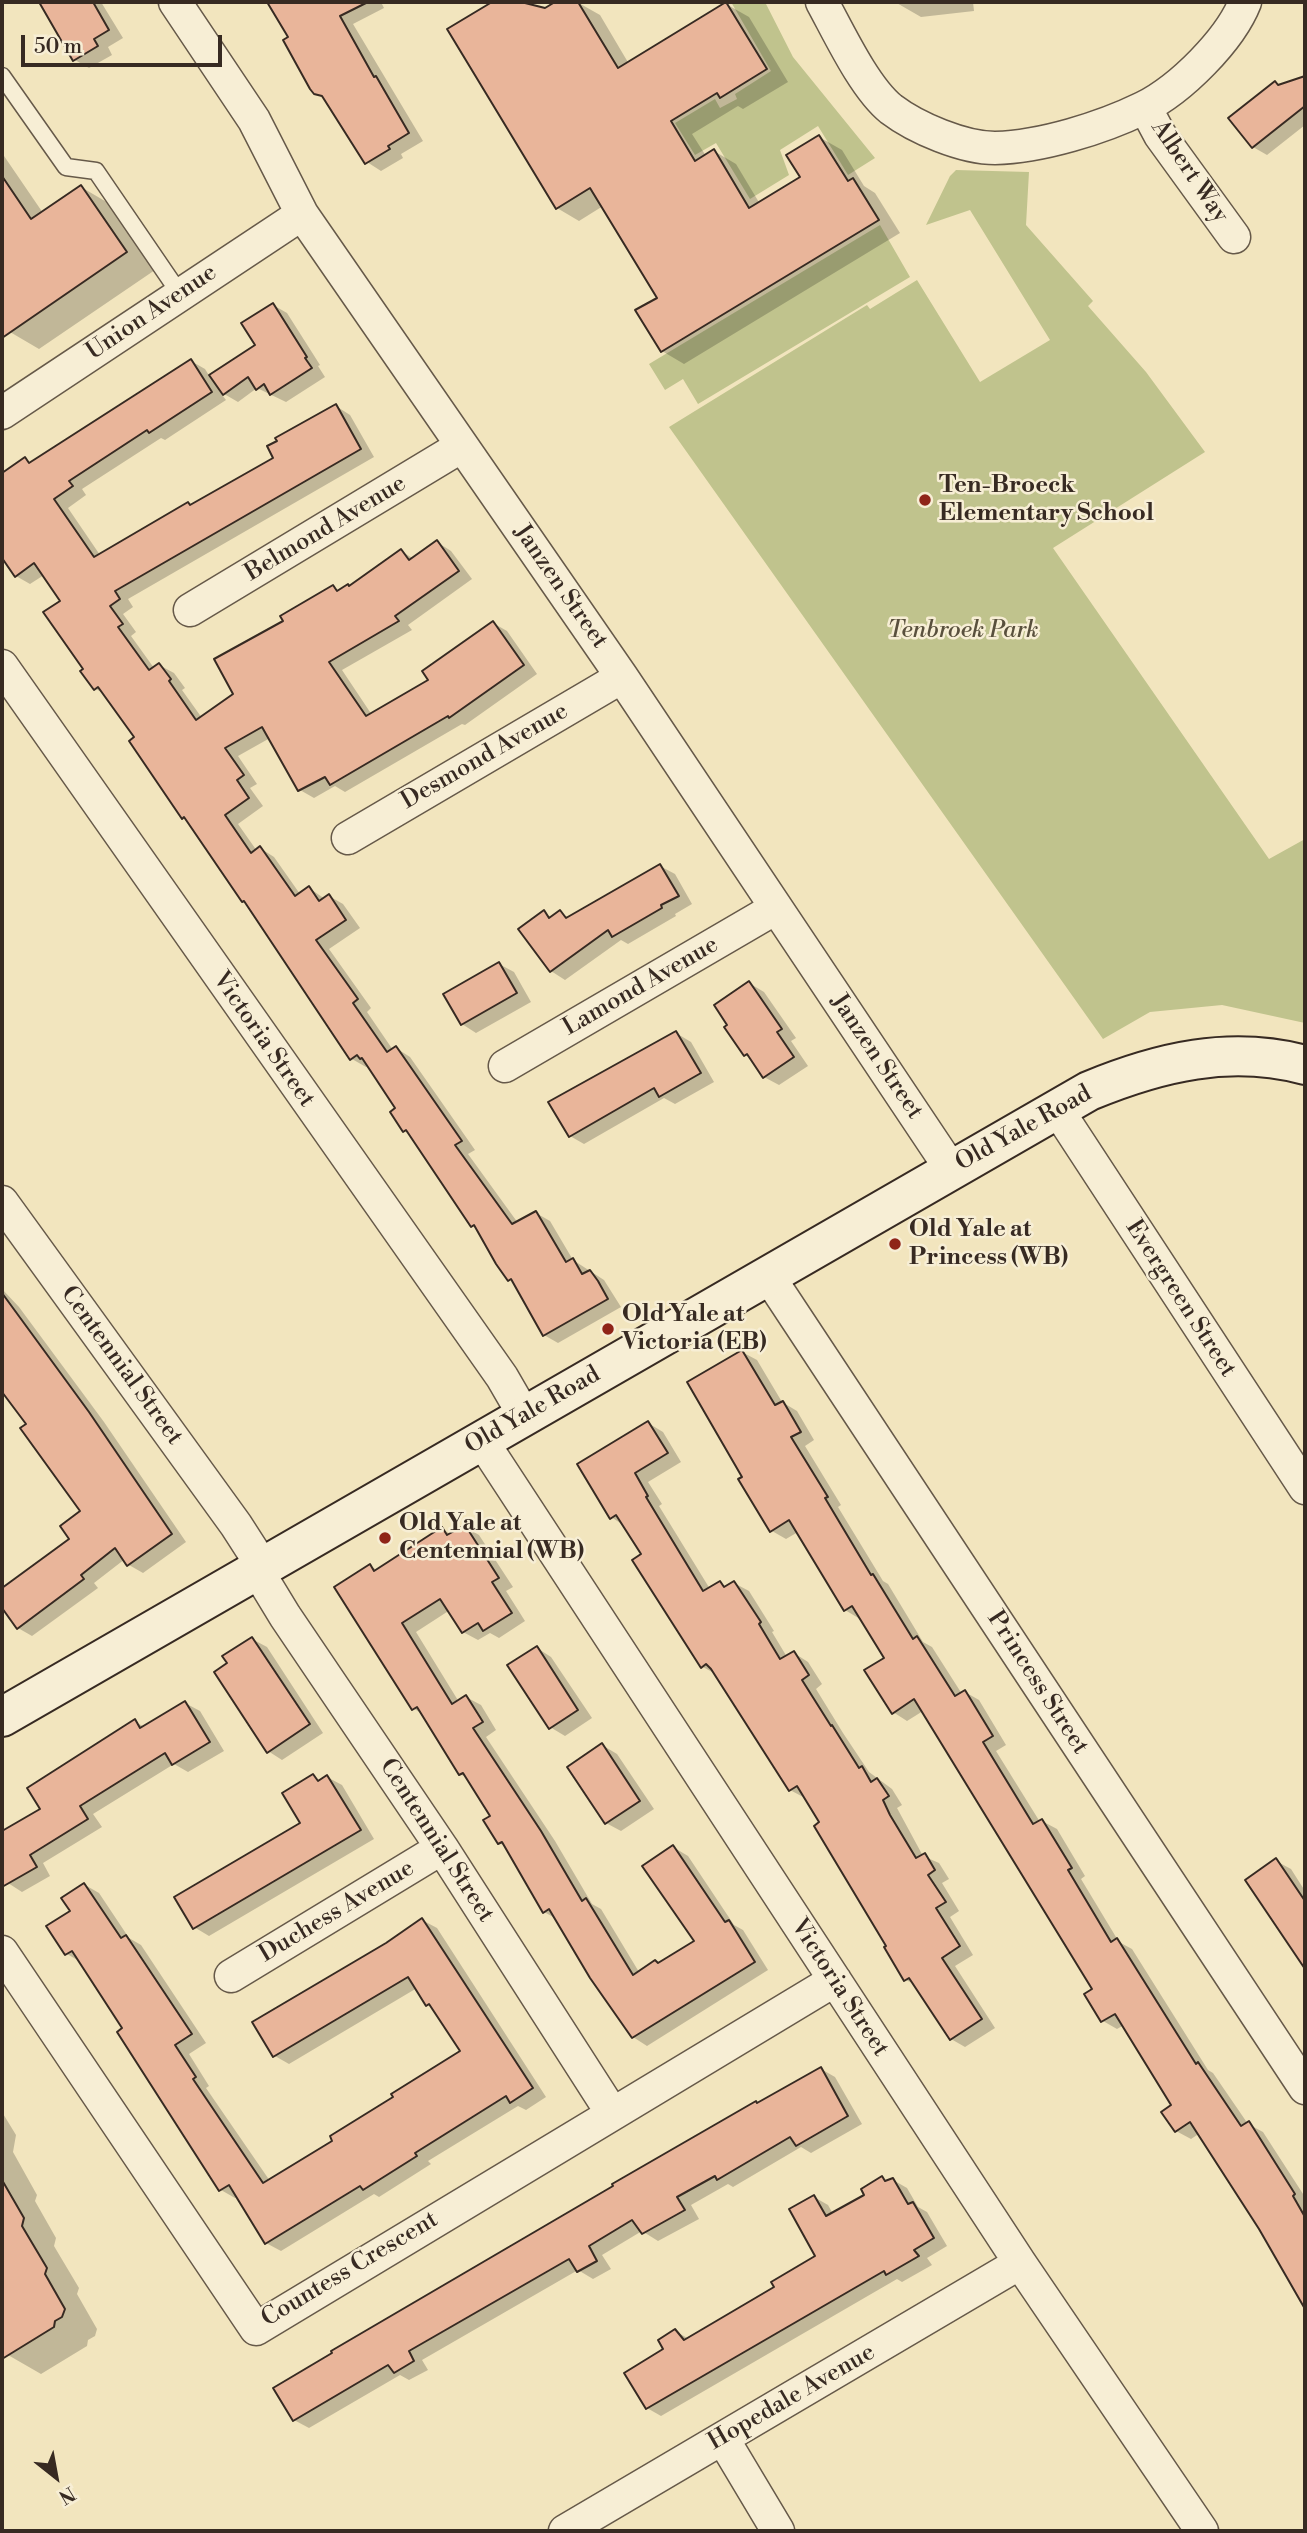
<!DOCTYPE html>
<html>
<head>
<meta charset="utf-8">
<style>
  body { margin:0 }
  #map { position:relative; width:1307px; height:2533px; overflow:hidden; background:#f2e5be; font-family:"Libre Bodoni",serif }
  canvas { display:block }
  .frame { position:absolute; inset:0; border:4px solid #372a22; pointer-events:none }
  .north { position:absolute; left:21px; top:2442px; width:70px; height:70px; -webkit-text-stroke:5px #f7eed5; paint-order:stroke; rotate:149deg; font-size:19px; font-weight:700; line-height:28px; text-align:center; color:#372a22 }
  .north::after { content:''; display:block; margin:auto; width:24px; height:32px; background:#372a22; clip-path:polygon(50% 0,100% 100%,50% 72%,0 100%) }
  .scale { position:absolute; left:21px; top:35px; width:201px; height:32px; box-sizing:border-box; border:4px solid #372a22; border-top:0; padding-left:9px; font-size:21px; line-height:24px; white-space:nowrap; color:#372a22; -webkit-text-stroke:5px #f7eed5; paint-order:stroke }
</style>
</head>
<body>
<div id="map">
<canvas width="1307" height="2533"></canvas>
<div class="frame"></div>
<div class="north">N</div>
<div class="scale">50 m</div>
</div>
<script>
const c = document.querySelector('canvas').getContext('2d');
c.lineJoin = 'round';
function fill(path, color) { c.fillStyle = color; c.fill(path, 'evenodd'); }
function trace(path, color, width, dash) { c.strokeStyle = color; c.lineWidth = width; c.lineCap = dash ? 'butt' : 'round'; c.setLineDash(dash || []); c.stroke(path); }
function drawText(font, color, halo, rows, align = 'center') {
  c.font = font + ' "Libre Bodoni",serif'; c.lineWidth = 5; c.setLineDash([]); c.textBaseline = 'middle'; c.strokeStyle = halo; c.fillStyle = color; for (const [text, x, y, turn = 0] of rows) {
    c.save(); c.translate(x, y); c.rotate((+turn || 0) * Math.PI / 180); c.textAlign = isNaN(turn) ? turn : align; if (halo) c.strokeText(text, 0, 0); c.fillText(text, 0, 0); c.restore();
  }
}
fill(new Path2D(`
  M731,2H765L793,57L875,158L848,175L818,126L780,150L789,175L750,199L716,143L695,155L675,123L715,99L720,108L737,99L735,94L771,71Z
  M956,170L1029,172L1026,225L1093,301L1088,306L1146,372L1205,452L1053,548L1269,859L1305,839V1023L1222,1005L1150,1012L1103,1039L669,427L867,305L870,309L917,280L980,382L1050,340L970,210L926,225L950,176Z
  M880,225L910,277L698,404L683,379L665,390L649,364Z`), '#c0c38d');
fill(new Path2D(`
  M41,2H101L123,38L108,47L112,55L89,68L75,60Z
  M270,2H381L384,8L353,24L423,141L401,154L403,158L381,171L367,162L327,100L315,93L290,38Z
  M496,2H514L546,10L558,2H577L600,15L629,64L726,4L749,17L788,82L743,109L738,106L692,134L706,156L714,151L736,164L760,204L803,178L819,137L842,150L864,186L875,193L900,233L684,364L662,351L659,298L603,206L579,221L557,208L449,30Z
  M895,2H973L974,11L921,17Z
  M1305,78V125L1267,155L1253,147L1275,83L1281,86Z
  M2,153L43,213L81,187L110,204L155,270L39,349L10,332L2,320Z
  M273,305L287,313L320,365L318,366L325,377L286,402L257,388L238,402L219,391L226,400L165,440L161,438L82,489L86,495L68,508L100,555L276,459L336,406L350,415L374,457L128,599L133,607L123,614L136,632L131,636L154,668L159,665L174,673L185,688L182,690L202,718L236,694L286,622L333,587L340,591L351,588L401,551L414,559L437,542L451,551L472,579L408,625L412,630L342,670L372,715L430,680L493,623L507,631L537,674L465,725L462,724L345,792L335,786L314,798L300,790L270,738L238,756L257,784L250,788L263,806L238,824L257,851L260,848L274,857L300,894L309,888L325,899L329,896L343,904L360,928L329,949L371,1008L367,1012L393,1050L396,1048L410,1057L475,1150L468,1154L518,1223L536,1213L550,1221L573,1260L604,1280L621,1307L558,1343L544,1335L515,1283L509,1279L478,1229L473,1226L411,1135L405,1131L392,1112L398,1108L369,1065L366,1067L352,1059L248,903L243,901L188,820L183,817L137,738L106,695L96,689L83,671L85,669L62,601L44,575L30,584L16,576L2,555V476L25,460L32,464L191,361L205,369L210,377L258,346Z
  M660,866L675,874L692,904L675,914L676,916L628,944L621,940L565,980L551,971L544,913L553,918L560,913L570,918Z
  M499,964L514,972L531,1002L476,1033L462,1024Z
  M749,983L764,992L796,1038L791,1041L808,1066L779,1085L764,1077L752,1059L745,1055Z
  M676,1033L691,1042L714,1082L675,1104L664,1098L584,1144L570,1136Z
  M2,1289L19,1307L104,1422L186,1542L143,1573L129,1565L125,1559L94,1583L98,1588L32,1636L18,1628L2,1605V1590L72,1539L83,1512L28,1425L2,1389Z
  M742,1352L757,1360L782,1402L797,1411L814,1440L805,1446L841,1505L838,1507L883,1581L888,1584L923,1642L932,1647L962,1694L965,1692L979,1700L1006,1745L996,1751L1040,1822L1042,1821L1057,1829L1085,1876L1081,1879L1119,1942L1132,1949L1208,2070L1213,2073L1248,2124L1263,2132L1305,2197V2296L1296,2291L1261,2229L1200,2133L1191,2139L1176,2131L1174,2105L1124,2025L1117,2029L1103,2021L1094,1989L923,1711L907,1721L893,1712L886,1658L860,1619L845,1610L798,1532L786,1539L772,1531L745,1477Z
  M648,1423L663,1432L681,1462L648,1482L662,1504L659,1506L710,1589L720,1583L727,1587L734,1583L749,1591L774,1631L772,1632L787,1657L794,1653L808,1662L822,1684L816,1689L843,1733L869,1772L892,1789L902,1805L897,1808L923,1856L939,1863L949,1879L942,1883L959,1911L950,1917L973,1955L955,1966L995,2028L965,2047L951,2039L916,1985L906,1980L822,1823L805,1798L790,1790L714,1673L703,1667L643,1555L625,1526L611,1517Z
  M465,1527L479,1535L513,1587L506,1591L525,1621L499,1638L490,1633L478,1640L463,1632L450,1610L416,1632L459,1702L466,1697L481,1705L496,1730L486,1737L555,1841L592,1904L601,1909L639,1972L660,1964L696,1942L673,1847L688,1856L734,1925L743,1930L768,1970L647,2046L633,2037L557,1919L544,1912L507,1847L499,1843L492,1816L469,1779L460,1774L424,1715L413,1708L371,1566L378,1571L442,1529L452,1535Z
  M252,1639L267,1647L323,1733L282,1760L268,1751L230,1664Z
  M537,1648L551,1657L592,1718L565,1736L550,1727Z
  M185,1703L200,1711L224,1751L188,1772L174,1764L93,1814L102,1827L43,1863L50,1876L22,1892L8,1883L2,1873V1833L43,1810L135,1722L145,1727Z
  M602,1745L617,1754L654,1809L621,1831L606,1823Z
  M313,1776L321,1781L327,1777L342,1785L374,1839L209,1936L194,1927L303,1824Z
  M1276,1861L1291,1869L1305,1891V1967L1247,1881Z
  M85,1885L99,1893L129,1938L141,1945L206,2043L189,2054L209,2086L206,2088L270,2181L335,2141L462,2052L434,2009L428,2005L417,1988L289,2064L275,2056L387,1944L422,1920L437,1928L546,2097L526,2110L518,2106L428,2161L431,2164L379,2197L374,2194L281,2251L266,2243L238,2197L235,2198L221,2190L125,2029L81,1962L67,1954L72,1911Z
  M821,2069L835,2077L862,2124L811,2153L801,2147L733,2187L728,2184L691,2205L699,2219L658,2241L642,2231L602,2255L611,2269L593,2279L578,2270L422,2360L428,2370L409,2380L400,2375L309,2428L294,2420L758,2104Z
  M2,2112L16,2135L13,2152L37,2195L35,2201L56,2238L54,2246L79,2288L77,2294L97,2329L95,2336L88,2340L87,2346L41,2374L8,2355L2,2345Z
  M882,2178L888,2182L893,2180L907,2188L918,2207L927,2212L947,2246L927,2258L932,2265L902,2282L897,2279L661,2416L647,2408L666,2350L675,2331L689,2339L777,2288L818,2257L814,2197L828,2205L833,2214L866,2195Z`), '#0003');
const building = new Path2D(`
  M39,2H93L109,30L94,39L98,46L73,61Z
  M267,2H368L340,16L374,77L376,76L409,133L388,146L390,149L365,164L322,96L314,94L310,89L283,40L288,37Z
  M492,2H521L545,8L555,2H578L618,68L726,2L767,69L720,98L717,93L671,121L695,161L714,149L749,208L800,177L786,155L819,135L848,181L853,178L879,220L661,352L635,310L657,298L590,188L556,209L447,29Z
  M1305,76V106L1252,148L1228,118L1275,81L1278,85Z
  M2,176L31,219L81,185L127,252L2,338Z
  M273,303L307,357L305,358L312,368L270,395L264,384L256,390L248,377L223,395L209,375L255,345L241,323Z
  M191,359L212,392L149,433L147,430L69,481L73,486L54,499L94,557L188,502L190,505L273,458L267,446L277,441L275,438L336,404L361,449L115,591L120,599L110,606L123,624L118,627L149,670L159,663L171,679L169,681L196,720L233,694L214,659L283,621L280,616L333,585L337,591L348,584L349,586L401,549L409,560L437,540L459,571L395,616L399,621L329,662L366,716L428,680L422,671L493,621L524,665L449,718L448,716L330,785L325,777L298,791L262,727L225,748L244,775L237,780L249,798L225,815L251,853L260,846L295,896L309,886L319,901L329,894L346,920L316,940L358,999L353,1003L387,1052L396,1046L462,1141L455,1145L512,1224L536,1211L566,1262L573,1258L582,1274L590,1270L598,1281L608,1299L543,1336L511,1279L508,1281L496,1264L474,1225L471,1227L406,1130L403,1132L390,1112L395,1108L362,1058L360,1059L357,1055L350,1060L244,901L242,902L184,817L182,819L129,741L134,737L98,687L94,690L80,671L83,669L43,612L60,601L34,563L15,577L2,558V473L25,457L29,463Z
  M660,864L679,896L661,905L662,908L612,937L608,930L550,972L518,929L544,910L549,918L560,910L566,918Z
  M499,962L517,993L461,1025L443,994Z
  M749,981L782,1029L777,1032L794,1057L763,1078L747,1054L744,1056L724,1027L727,1025L714,1005Z
  M676,1031L701,1073L659,1097L654,1088L569,1137L548,1102Z
  M2,1293L89,1412L172,1534L127,1566L115,1548L81,1575L84,1579L17,1629L2,1608V1588L69,1539L60,1526L80,1511L20,1428L26,1424L2,1392Z
  M742,1350L775,1405L783,1401L801,1432L791,1437L828,1497L825,1498L871,1575L873,1574L913,1639L917,1636L955,1696L965,1690L993,1736L983,1742L1033,1824L1042,1819L1072,1868L1068,1870L1111,1942L1117,1938L1196,2064L1198,2062L1241,2126L1249,2121L1295,2194L1293,2196L1305,2217V2309L1259,2229L1190,2122L1175,2132L1161,2112L1171,2105L1115,2014L1101,2022L1084,1994L1092,1989L914,1699L892,1714L864,1670L884,1658L852,1606L844,1611L789,1520L770,1532L738,1479L742,1477L687,1382Z
  M648,1421L668,1453L635,1473L648,1496L646,1497L703,1591L720,1581L724,1587L734,1581L761,1622L759,1624L780,1659L794,1651L809,1675L802,1680L831,1726L832,1725L859,1768L862,1766L871,1782L877,1778L889,1796L883,1800L890,1815L916,1858L925,1853L935,1870L928,1875L946,1902L936,1908L960,1946L942,1958L982,2019L950,2040L909,1978L904,1981L884,1947L886,1946L814,1826L819,1822L797,1786L789,1791L711,1669L706,1664L701,1668L632,1560L641,1554L616,1515L610,1519L577,1464Z
  M465,1525L499,1578L492,1582L512,1613L483,1631L478,1623L462,1633L440,1599L402,1623L452,1704L466,1695L483,1722L473,1728L541,1831L582,1901L586,1898L633,1975L655,1960L658,1963L694,1941L642,1866L673,1845L725,1922L729,1920L755,1962L632,2038L590,1978L549,1909L543,1913L502,1842L498,1844L483,1820L490,1816L463,1773L459,1775L417,1707L412,1710L334,1587L370,1564L374,1571L442,1527L447,1535Z
  M252,1637L310,1724L267,1753L214,1672L227,1663L222,1656Z
  M537,1646L578,1710L549,1729L507,1665Z
  M185,1701L210,1742L172,1765L165,1753L80,1806L88,1819L30,1855L37,1867L2,1887V1831L40,1809L27,1788L135,1719L140,1728Z
  M602,1743L640,1801L605,1824L567,1767Z
  M313,1774L318,1781L327,1775L361,1830L193,1929L174,1897L300,1823L282,1793Z
  M1276,1858L1305,1901V1969L1245,1880Z
  M84,1883L121,1938L126,1935L192,2034L175,2045L196,2077L193,2079L263,2183L332,2141L330,2136L393,2097L391,2094L460,2051L429,2004L426,2006L408,1977L273,2057L252,2022L386,1943L422,1918L533,2088L510,2103L506,2096L415,2153L417,2156L363,2190L360,2186L265,2244L229,2185L219,2191L117,2032L122,2028L72,1951L65,1955L46,1926L70,1911L61,1898Z
  M821,2067L848,2116L796,2146L790,2137L717,2180L715,2176L677,2197L685,2210L642,2234L632,2220L589,2246L597,2261L577,2272L569,2259L409,2351L414,2361L394,2373L388,2365L293,2421L273,2388L332,2353L331,2351L613,2186L612,2184L756,2101L757,2103Z
  M882,2176L885,2181L893,2178L908,2204L913,2202L934,2238L914,2250L919,2256L886,2275L884,2271L646,2409L624,2373L663,2349L658,2340L675,2329L684,2340L774,2287L771,2282L815,2256L789,2209L814,2195L826,2216L864,2195L861,2189Z
  M2,2180L24,2218L22,2226L47,2268L45,2274L65,2309L62,2317L55,2321L54,2327L2,2359Z`);
fill(building, '#e9b59a');
trace(building, '#372a22', 2);
const lane = new Path2D(`
  M2,76L66,167L96,171L180,294`);
const street = new Path2D(`
  M175,2L254,120L302,214L622,677L951,1169
  M822,2C839,33 864,87 891,109C916,128 963,148 995,148C1041,147 1102,128 1143,108C1181,89 1230,40 1245,2
  M1145,107L1160,135L1234,237
  M2,413L302,214
  M190,610L462,446
  M2,666L502,1377L524,1415
  M348,838L622,677
  M505,1066L776,908
  M1057,1109L1305,1488
  M2,1202L236,1525L263,1567
  M769,1277L1305,2088
  M482,1441L1020,2263L1202,2531
  M257,1570L285,1616L442,1848L612,2113
  M2,1952L256,2329L835,1980
  M231,1976L442,1848
  M723,2439L778,2531
  M565,2531L1020,2263`);
const secondary = new Path2D(`
  M2,1717L1089,1091C1159,1062 1230,1045 1305,1065`);
trace(lane, '#665949', 19);
trace(street, '#665949', 35);
trace(secondary, '#372a22', 42);
trace(lane, '#f7eed5', 16);
trace(street, '#f7eed5', 32);
trace(secondary, '#f7eed5', 38);
for (const [x, y, r, color] of [
  [925,500,7,"#8f2418"],
  [895,1244,7,"#8f2418"],
  [608,1329,7,"#8f2418"],
  [385,1538,7,"#8f2418"]
]) { const dot = new Path2D(); dot.arc(x, y, r, 0, 2 * Math.PI); c.fillStyle = color; c.fill(dot); trace(dot, '#f7eed5', 2.5); }
drawText('24px', '#372a22', '#f7eed5', [
  ["Albert Way",1189,172,56],
  ["Union Avenue",152,313,-34],
  ["Belmond Avenue",326,529,-31],
  ["Janzen Street",560,587,55],
  ["Desmond Avenue",485,757,-30],
  ["Lamond Avenue",641,987,-30],
  ["Victoria Street",263,1040,55],
  ["Janzen Street",876,1057,56],
  ["Old Yale Road",1024,1129,-29],
  ["Evergreen Street",1180,1299,57],
  ["Centennial Street",121,1366,54],
  ["Old Yale Road",533,1411,-30],
  ["Princess Street",1037,1683,57],
  ["Centennial Street",436,1841,57],
  ["Duchess Avenue",337,1912,-31],
  ["Victoria Street",839,1988,57],
  ["Countess Crescent",350,2270,-31],
  ["Hopedale Avenue",792,2398,-30]
]);
drawText('bold 24px', '#372a22', '#f7eed5', [
  ["Ten-Broeck",939,486],
  ["Elementary School",939,514],
  ["Old Yale at",909,1230],
  ["Princess (WB)",909,1258],
  ["Old Yale at",622,1315],
  ["Victoria (EB)",622,1343],
  ["Old Yale at",399,1524],
  ["Centennial (WB)",399,1552]
], 'left');
drawText('italic 24px', '#59503d', '#f7eed5', [
  ["Tenbroek Park",963,631]
]);
</script>
</body>
</html>
